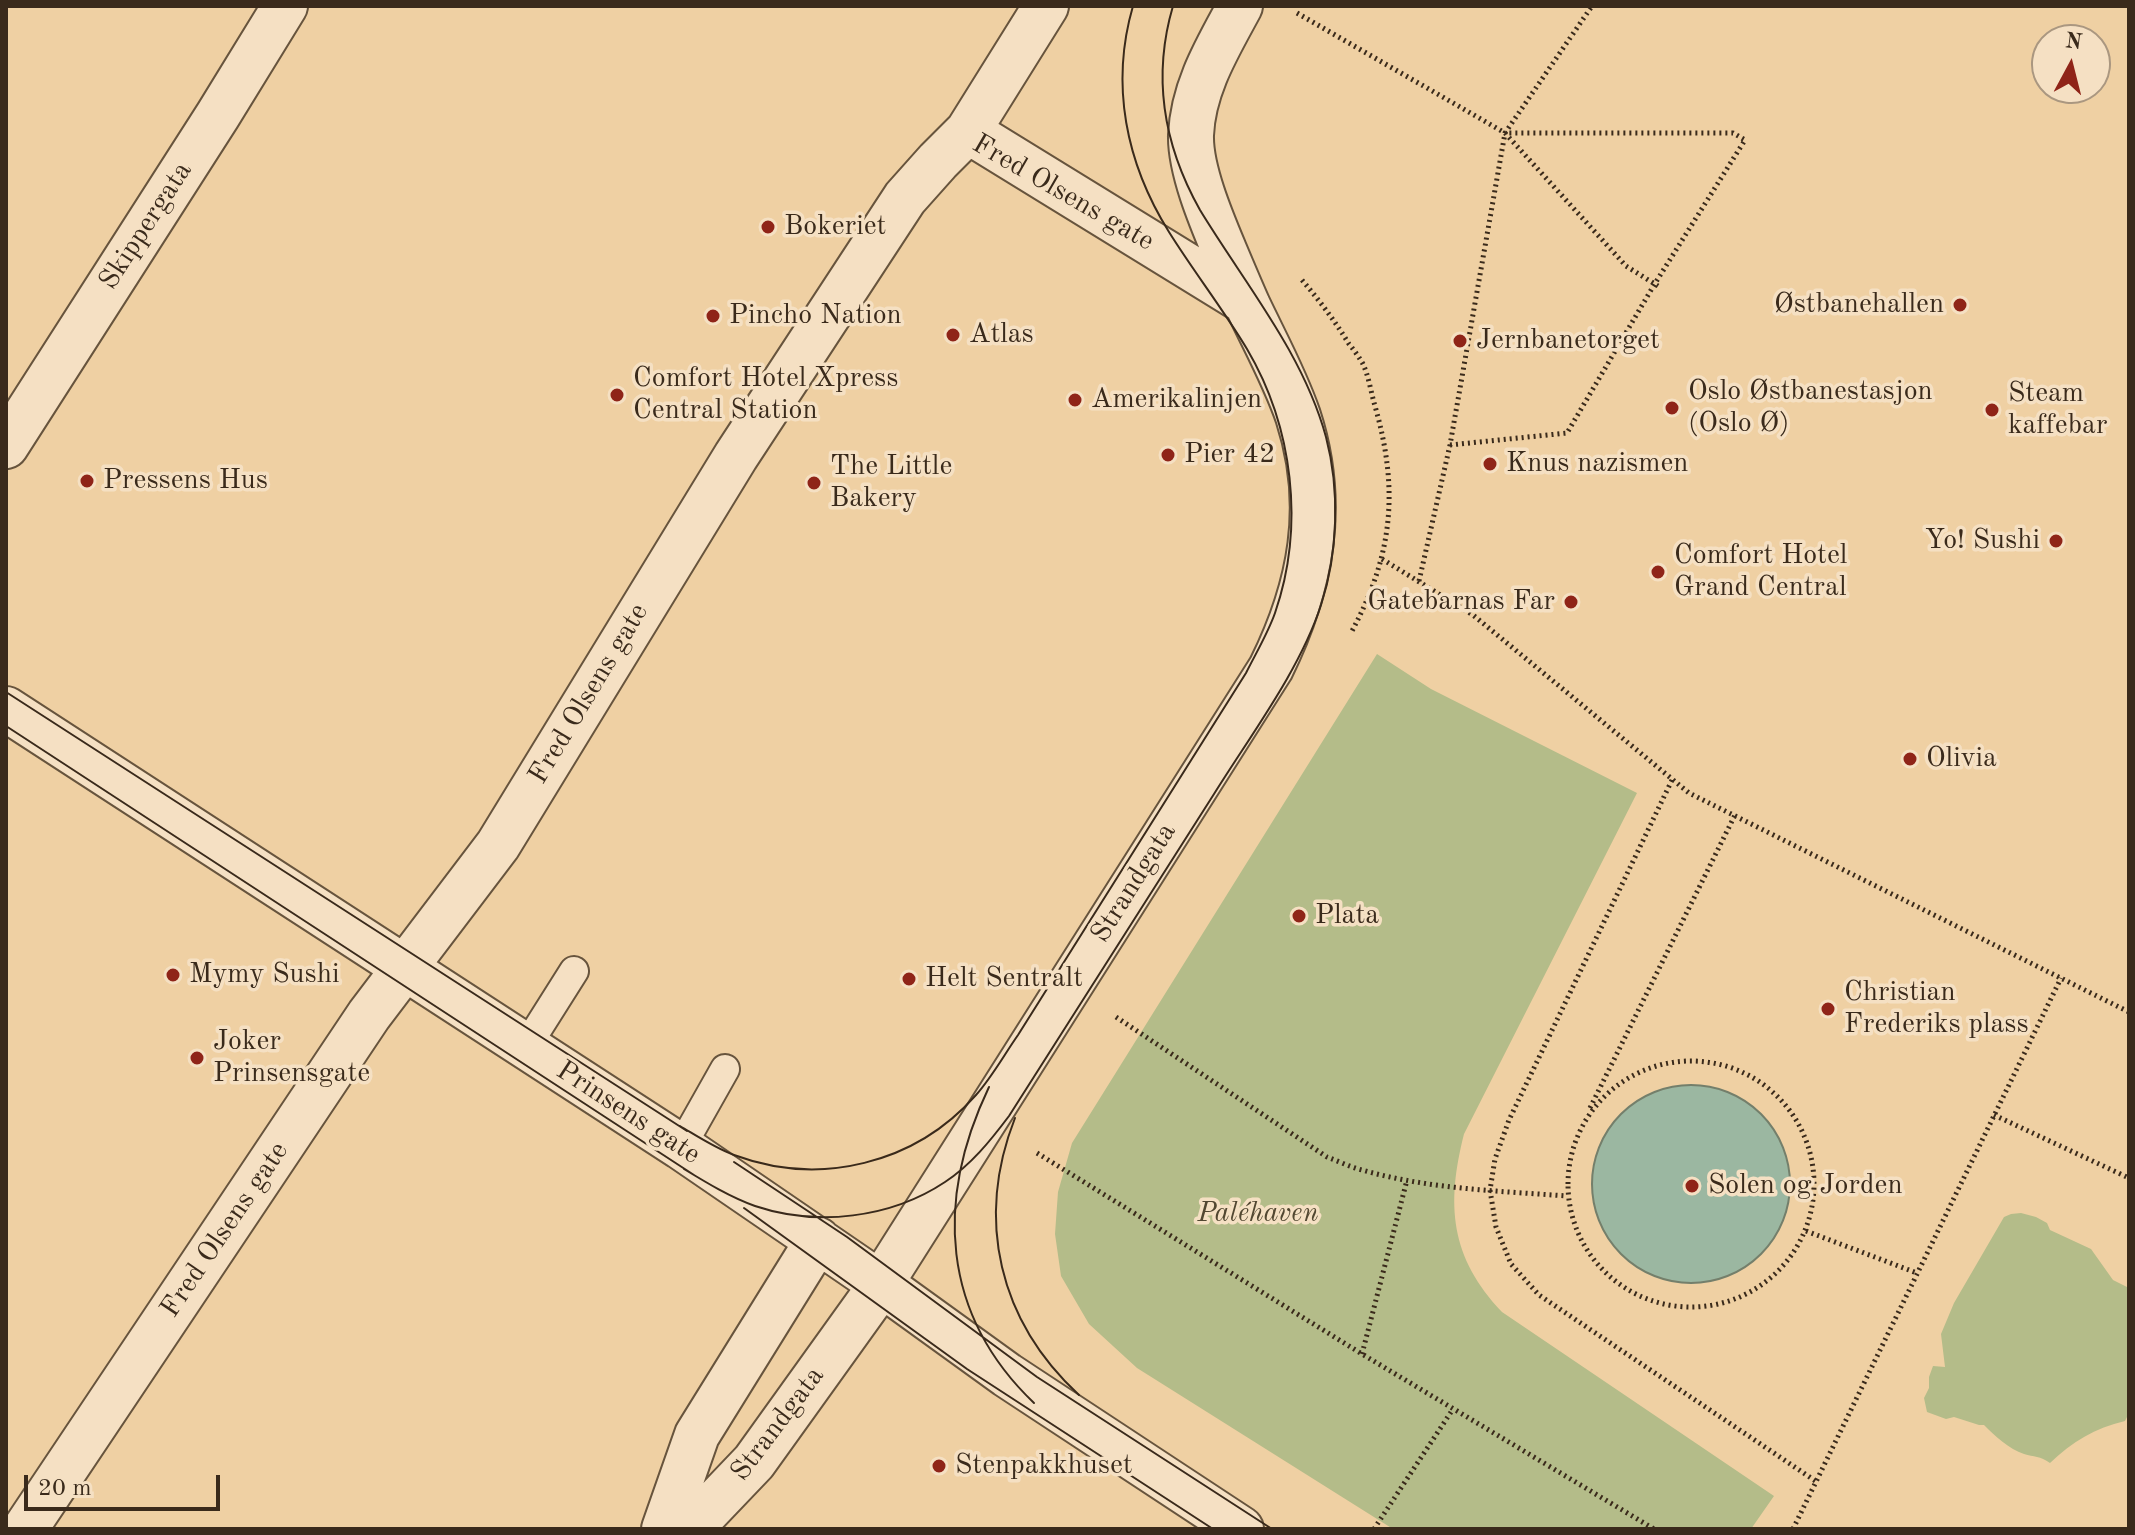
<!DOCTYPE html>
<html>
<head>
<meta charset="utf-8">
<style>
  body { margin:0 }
  #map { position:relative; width:2135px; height:1535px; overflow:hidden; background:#efd0a3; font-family:"Old Standard TT",serif }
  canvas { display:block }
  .frame { position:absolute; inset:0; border:8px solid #3a2a1b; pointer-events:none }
  .north { position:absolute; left:2031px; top:24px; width:80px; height:80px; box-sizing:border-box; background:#f5e0c3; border:2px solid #aa9780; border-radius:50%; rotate:7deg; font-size:22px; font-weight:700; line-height:32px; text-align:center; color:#3a2a1b }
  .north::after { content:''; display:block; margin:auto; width:28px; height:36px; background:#8f2418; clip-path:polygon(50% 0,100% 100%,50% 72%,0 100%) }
  .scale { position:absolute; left:24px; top:1475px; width:196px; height:36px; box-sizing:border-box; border:4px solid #3a2a1b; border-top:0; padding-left:10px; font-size:24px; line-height:28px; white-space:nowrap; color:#3a2a1b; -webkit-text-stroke:6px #f5e0c3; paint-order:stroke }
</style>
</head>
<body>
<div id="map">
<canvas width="2135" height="1535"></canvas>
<div class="frame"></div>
<div class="north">N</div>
<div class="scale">20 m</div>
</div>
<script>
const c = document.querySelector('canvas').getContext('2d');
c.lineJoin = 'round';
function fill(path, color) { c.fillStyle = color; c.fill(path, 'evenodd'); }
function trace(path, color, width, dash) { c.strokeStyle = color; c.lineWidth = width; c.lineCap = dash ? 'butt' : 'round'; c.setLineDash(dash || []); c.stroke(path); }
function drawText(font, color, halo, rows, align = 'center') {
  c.font = font + ' "Old Standard TT",serif'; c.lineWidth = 7; c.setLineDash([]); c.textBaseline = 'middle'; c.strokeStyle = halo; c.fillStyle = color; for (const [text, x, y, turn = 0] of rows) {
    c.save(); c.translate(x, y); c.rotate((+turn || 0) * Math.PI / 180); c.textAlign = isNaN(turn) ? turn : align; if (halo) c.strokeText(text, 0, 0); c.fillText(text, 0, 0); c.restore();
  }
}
fill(new Path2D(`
  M1377,654L1431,689L1637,793L1464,1134C1446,1205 1450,1257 1502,1312L1774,1496L1751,1529H1393L1137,1368L1089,1324L1061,1276L1055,1234L1058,1192L1072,1143Z
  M2021,1213L2036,1217L2047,1223L2050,1230L2091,1249L2113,1280L2129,1288V1413L2125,1421C2095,1428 2072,1442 2050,1463C2040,1456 2034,1457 2024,1454C2009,1449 1995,1436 1984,1425H1979L1954,1417L1946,1419L1927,1412L1924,1398L1929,1388V1377L1933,1366L1945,1367L1941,1334L1954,1303L2004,1217L2011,1214Z`), '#b4bc89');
const water = new Path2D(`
  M1592 1184a99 99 0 1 1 198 0a99 99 0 1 1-198 0Z`);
fill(water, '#9bb7a1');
trace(water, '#747f6b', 2);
const lane = new Path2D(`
  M526,1047L574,971
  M681,1147L725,1069`);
const street = new Path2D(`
  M968,131L1246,302
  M6,446L218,115L285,6
  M6,709L681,1147L881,1284L1007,1375L1241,1529
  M25,1529L369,1015L498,845L736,456L905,198L938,161L968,131L1046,6
  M664,1529L697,1435L818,1240
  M690,1529L754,1462L871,1299L1271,668C1311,587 1327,505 1298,416C1285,378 1265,342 1248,306C1240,288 1232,269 1224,250C1211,219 1190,169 1191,135C1193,87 1218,47 1240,6`);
trace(lane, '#67543d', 32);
trace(street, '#67543d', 48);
trace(new Path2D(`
  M1297,13L1505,133L1626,266L1658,286
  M1302,280C1319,300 1335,321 1349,344C1354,350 1359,357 1363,364C1369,377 1371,393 1375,406C1399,490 1393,554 1352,631
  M1450,445L1567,433L1654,285L1745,140L1733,133H1505
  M1382,559L1473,615L1689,793L2129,1012
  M1419,581L1450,445L1505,133L1592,6
  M1672,780L1509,1120L1495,1159L1490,1190L1496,1227L1511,1264L1539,1295L1817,1482
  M1116,1017L1327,1157C1338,1161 1350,1167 1362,1170C1428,1189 1499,1191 1567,1196
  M1568 1184a123 123 0 1 1 246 0a123 123 0 1 1-246 0Z
  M1590,1108L1735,815
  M1994,1115L2129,1178
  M1037,1153L1362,1354L1654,1529
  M1806,1231L1917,1273
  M1362,1354L1407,1180
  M1374,1529L1453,1409
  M1793,1529L2061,978`), '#3a2a1b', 5, [2, 4]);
trace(lane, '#f5e0c3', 28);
trace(street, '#f5e0c3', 44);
trace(new Path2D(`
  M6,692L687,1131
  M6,726L694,1175
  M989,1087C935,1200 941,1314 1034,1403
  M1015,1118C975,1220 999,1321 1079,1395
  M680,1126C697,1136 715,1148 734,1155C820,1187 915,1164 976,1095C992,1077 1004,1055 1018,1035L1246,673C1256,653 1268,633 1275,613C1305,526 1293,427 1247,349C1223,309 1194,272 1169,232C1126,163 1110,85 1133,6
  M734,1162L847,1237L1037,1377L1272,1529
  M684,1169C707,1183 730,1197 755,1206C817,1227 891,1218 945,1182C971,1165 991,1140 1009,1116C1077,1008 1146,901 1214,794C1250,736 1300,670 1321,605C1338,553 1340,490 1326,437C1303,353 1245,284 1200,210C1164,146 1152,77 1173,6
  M744,1208L967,1369L1213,1529`), '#3a2a1b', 2);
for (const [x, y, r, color] of [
  [768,227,8,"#8f2418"],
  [1960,305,8,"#8f2418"],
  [713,316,8,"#8f2418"],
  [953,335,8,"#8f2418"],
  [1460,341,8,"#8f2418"],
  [617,395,8,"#8f2418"],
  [1075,400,8,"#8f2418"],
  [1672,408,8,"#8f2418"],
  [1992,410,8,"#8f2418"],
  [1168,455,8,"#8f2418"],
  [1490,464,8,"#8f2418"],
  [87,481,8,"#8f2418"],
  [814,483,8,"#8f2418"],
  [2056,541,8,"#8f2418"],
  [1658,572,8,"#8f2418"],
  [1571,602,8,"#8f2418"],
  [1910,759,8,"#8f2418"],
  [1299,916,8,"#8f2418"],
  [173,975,8,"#8f2418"],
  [909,979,8,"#8f2418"],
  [1828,1009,8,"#8f2418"],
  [197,1058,8,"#8f2418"],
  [1692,1186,8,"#8f2418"],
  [939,1466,8,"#8f2418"]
]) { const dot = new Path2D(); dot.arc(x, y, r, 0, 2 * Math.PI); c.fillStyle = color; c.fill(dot); trace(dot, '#f5e0c3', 3); }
drawText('28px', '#3a2a1b', '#f5e0c3', [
  ["Fred Olsens gate",1063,193,30],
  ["Skippergata",146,226,-57],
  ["Fred Olsens gate",589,694,-59],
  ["Strandgata",1134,883,-58],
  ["Prinsens gate",628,1113,33],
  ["Fred Olsens gate",225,1230,-56],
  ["Strandgata",778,1424,-53]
]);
drawText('28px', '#3a2a1b', '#f5e0c3', [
  ["Bokeriet",784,227],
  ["Østbanehallen",1944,305,"right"],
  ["Pincho Nation",729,316],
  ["Atlas",969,335],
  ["Jernbanetorget",1476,341],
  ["Comfort Hotel Xpress",633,379],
  ["Central Station",633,411],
  ["Oslo Østbanestasjon",1688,392],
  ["(Oslo Ø)",1688,424],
  ["Steam",2008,394],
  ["kaffebar",2008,426],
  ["Amerikalinjen",1091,400],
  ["Pier 42",1184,455],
  ["Knus nazismen",1506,464],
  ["The Little",830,467],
  ["Bakery",830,499],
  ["Pressens Hus",103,481],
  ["Yo! Sushi",2040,541,"right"],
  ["Comfort Hotel",1674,556],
  ["Grand Central",1674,588],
  ["Gatebarnas Far",1555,602,"right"],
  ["Olivia",1926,759],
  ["Plata",1315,916],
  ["Mymy Sushi",189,975],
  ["Helt Sentralt",925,979],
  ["Christian",1844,993],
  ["Frederiks plass",1844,1025],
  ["Joker",213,1042],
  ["Prinsensgate",213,1074],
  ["Solen og Jorden",1708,1186],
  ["Stenpakkhuset",955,1466]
], 'left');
drawText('italic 28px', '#524731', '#f5e0c3', [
  ["Paléhaven",1258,1214]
]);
</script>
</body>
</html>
